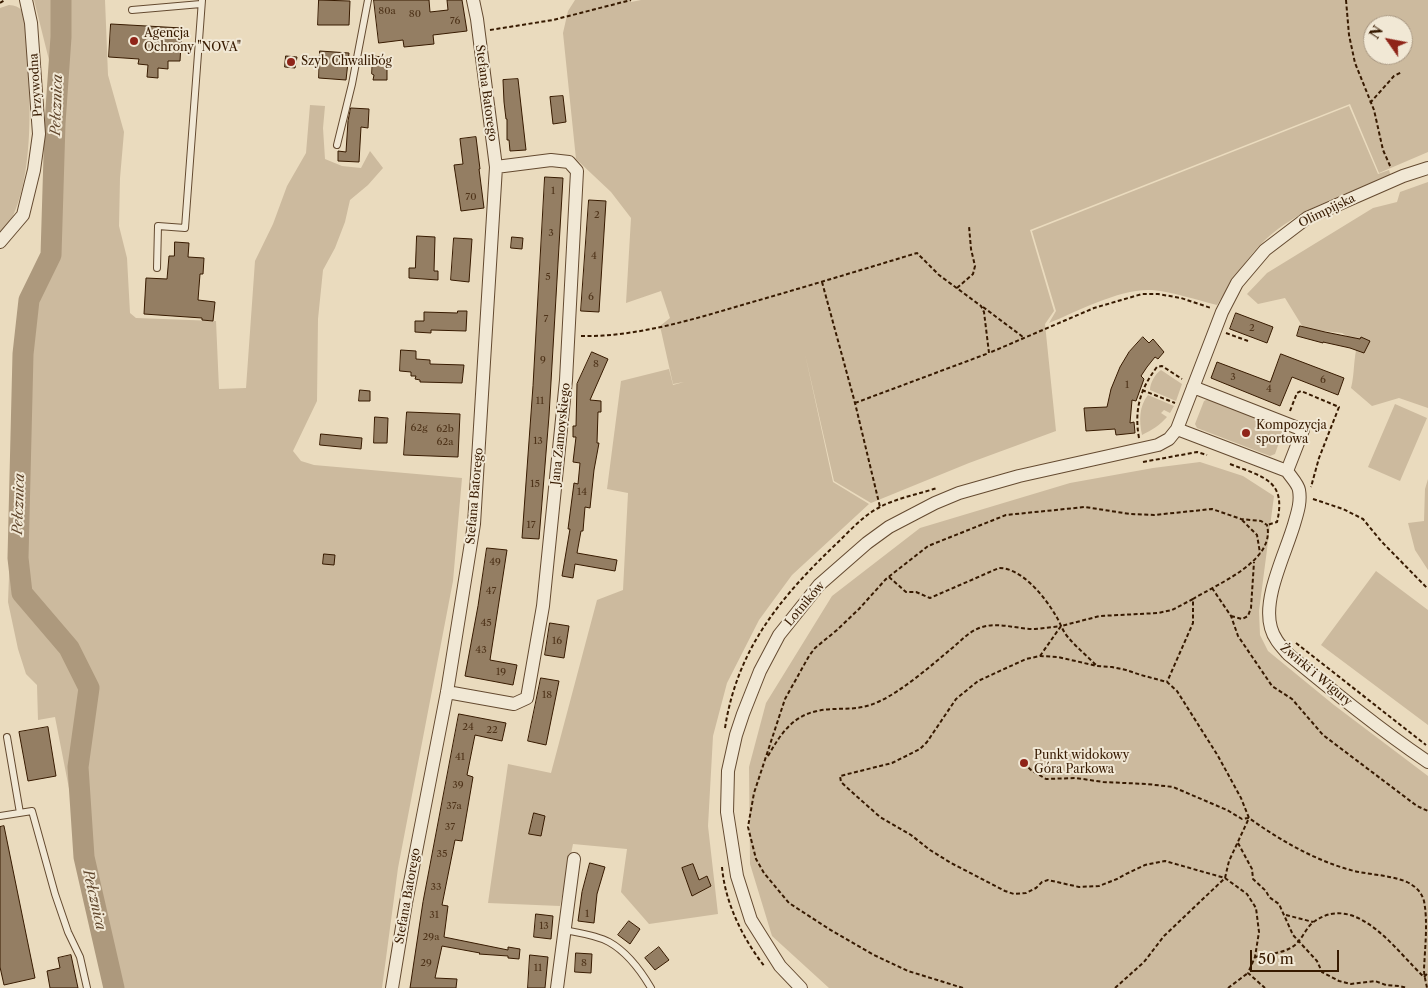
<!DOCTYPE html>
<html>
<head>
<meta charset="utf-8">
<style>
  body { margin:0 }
  #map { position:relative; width:1428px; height:988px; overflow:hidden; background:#eadbbe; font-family:"Libre Caslon Text",serif }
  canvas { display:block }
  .north { position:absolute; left:1363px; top:15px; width:50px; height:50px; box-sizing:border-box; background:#f1e8d5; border:1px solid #a79680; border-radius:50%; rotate:303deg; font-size:14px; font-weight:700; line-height:20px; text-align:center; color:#371a00 }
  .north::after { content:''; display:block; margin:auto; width:18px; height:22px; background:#8f2418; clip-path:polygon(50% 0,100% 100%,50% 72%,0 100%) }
  .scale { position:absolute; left:1250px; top:950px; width:89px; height:22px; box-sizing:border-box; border:2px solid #371a00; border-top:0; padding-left:6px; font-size:15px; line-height:18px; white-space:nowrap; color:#371a00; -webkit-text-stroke:4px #f1e8d5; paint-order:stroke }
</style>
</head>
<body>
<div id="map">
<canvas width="1428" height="988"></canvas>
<div class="north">N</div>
<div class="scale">50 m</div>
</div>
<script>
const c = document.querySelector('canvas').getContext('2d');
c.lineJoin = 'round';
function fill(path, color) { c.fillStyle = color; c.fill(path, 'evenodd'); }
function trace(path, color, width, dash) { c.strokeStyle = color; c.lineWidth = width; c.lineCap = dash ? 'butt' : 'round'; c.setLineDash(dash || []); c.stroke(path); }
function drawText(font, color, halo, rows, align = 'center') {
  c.font = font + ' "Libre Caslon Text",serif'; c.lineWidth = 4; c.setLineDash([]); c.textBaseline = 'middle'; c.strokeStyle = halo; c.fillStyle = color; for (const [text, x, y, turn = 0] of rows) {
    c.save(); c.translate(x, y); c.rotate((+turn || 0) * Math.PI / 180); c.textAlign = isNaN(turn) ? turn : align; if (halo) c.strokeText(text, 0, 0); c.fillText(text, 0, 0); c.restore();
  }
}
fill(new Path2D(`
  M34,0H105L108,75L124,132L120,178L119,226L127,258L130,313L136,318L216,321L219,389L246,388L255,261L273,224L287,186L306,153L310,105L325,106L323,128L325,159L342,166L361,168L370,151L383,168L368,185L350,200L345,222L335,248L323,270L318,319L317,401L293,451L301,461L314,465L462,478L453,581L398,868L382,988H108L55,717L38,720L37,685L26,674L18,649L8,602L18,349L22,302L29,285L48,260L56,231L53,185L50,64Z
  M575,0H631V2L641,0H1428V152L1379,173L1350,104L1030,230L1054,311L1045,324L1056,431L969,463L871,503L834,481L805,354L833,482L869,504L792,575L759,620L727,683L713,736L708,826L718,914L649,924L621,892L627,849L573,844L560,906L488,903L508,764L551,773L597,600L623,590L628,493L607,489L621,381L669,369L673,385L684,382L673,384L660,326L670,318L661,291L626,303L631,218L611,192L576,159L563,33L568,11ZM1373,25H1403V55H1373Z
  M9,5C21,6 24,11 26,22C29,83 40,188 0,238V8Z
  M1349,106L1378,174L1389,170L1391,176C1348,193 1299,208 1265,240C1246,258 1231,283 1217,305C1196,300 1174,292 1152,290C1121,288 1078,311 1049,323L1056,311L1032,231Z
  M1428,182V408L1399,398L1372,406L1351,388C1355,373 1353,358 1358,343L1342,333L1304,329L1285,298L1258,304L1247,294L1267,273L1373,208L1397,202L1400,192Z
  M1161,370L1182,384L1176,401L1150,390C1150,383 1155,374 1161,370Z
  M1148,395L1174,406L1170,413L1164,410L1161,413L1167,417C1160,425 1152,430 1142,435C1139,421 1139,406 1148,395Z
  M1208,399L1281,427L1283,431L1275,454L1270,456L1197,428L1195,424L1204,401Z
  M1395,404L1427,418L1400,481L1368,467Z
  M1200,462L1243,476L1274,496L1259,611L1260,635L1268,651L1334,705L1428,776V988H829L772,936L750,864L749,767L766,703L832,596L920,528L1070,483L1153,468Z
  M1428,479V570L1415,550L1408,523L1424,521L1425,489Z
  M1376,571L1428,610V725L1321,645Z`), '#ccba9e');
trace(new Path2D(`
  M61,0V37L55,123L51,255L29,300L23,354L18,558L22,593L69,648L89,688L78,767L84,857L114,988`), '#ad997d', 21);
const building = new Path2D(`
  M319,0L350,1L349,25H318Z
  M374,0H429L430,12L448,10L447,0H462L467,31L433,35L434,44L404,47L403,40L379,43Z
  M111,24L182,28L180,61H168V69L158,68V78L147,77L148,65L138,64L139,59L109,57Z
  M320,51L349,53L346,80L319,78Z
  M286,56L297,57L295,68L285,67Z
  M373,56L383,57V60L387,61V80H373L374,75L372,74Z
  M518,79L526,150L510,151L509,140H507V119H506L504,102L503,80Z
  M563,96L566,122L553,124L550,97Z
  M351,108L369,109L368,128L361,127L359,162L338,161V151L346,152L348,121Z
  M476,137L480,169H479L484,208L461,211L454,165L463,164L460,139Z
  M545,177L563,178L549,416L539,539L522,538L533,386Z
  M589,200L606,201L599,312L581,311Z
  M417,236L435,237L434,271H438V280L409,278V268H415Z
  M512,237L523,238L522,249L511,248Z
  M454,238L472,239L469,282L451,280Z
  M175,242L189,243L188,257L204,258L203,274H200L198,300L215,302L213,321L202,320V318L144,314L146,278L167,279L169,256H174Z
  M458,311H467L466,331L431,330V333L415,332V321H424V312L457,313Z
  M1236,313L1273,327L1267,343L1230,329Z
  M1300,326L1325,332L1360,339L1361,337L1370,341L1364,353L1350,348L1323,342V343L1297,336Z
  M1143,337L1149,343L1153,339L1164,352L1158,359L1155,357L1147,367L1141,376L1144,379L1136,401L1132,400L1130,423L1134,422L1135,433L1116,435L1115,429L1086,431L1084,408L1107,407L1111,389L1120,367L1129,352Z
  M401,350L416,351V359L430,360V364L464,365L462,383L420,382V380L415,379L416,376H411V372L400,371Z
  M592,352L608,359L590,400L601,401V412H598L597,443H599L594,470L590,508L585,507L583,531H581L577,553L617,560L615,571L575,564L573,578L562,576L570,529H568L574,483L578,484L580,463L573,462L576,437H573V426H576L577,384Z
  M1281,354L1344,378L1338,395L1292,377L1280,406L1211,378L1217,362L1270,382Z
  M360,390L370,391V401H359Z
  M407,412L460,414L458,457L404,455Z
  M375,417L388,418L387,443H374Z
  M321,434L362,438L361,449L320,445Z
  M487,548L507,550L490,660L517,665L513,685L465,676L478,606Z
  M324,554L335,555L334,565L323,564Z
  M550,623L569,626L564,658L545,655Z
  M541,678L559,681L546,745L528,741Z
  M459,714L506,723L502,741L475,735L467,775L473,777L462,841L455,840L442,905L448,906L444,937L508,950V947L520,949L519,959L508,958V956L479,954L480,953L442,946L435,978L457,979L456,988H410L423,902Z
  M48,727L56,776L28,781L19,732Z
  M534,813L545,816L541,836L529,834Z
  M4,826L35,978L4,985L0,967V827Z
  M590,863L605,867L597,894L594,923L578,921L582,892Z
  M693,864L699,880L707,876L711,886L692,896L682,868Z
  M536,914L553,916L551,939L534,937Z
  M629,921L640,929L630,944L618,935Z
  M659,947L669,960L655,970L645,958Z
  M576,953L592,954L591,973L575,972Z
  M71,955L78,988H50L47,971L60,968L58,958Z
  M530,955L548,957L545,988H528Z`);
fill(building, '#947e63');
trace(building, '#371a00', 1);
const service = new Path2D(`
  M132,10L201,4
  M337,145L352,84L368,0
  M157,268L158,226L185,228L202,0
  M7,737L20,813
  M0,816L32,811L55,894L68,932L80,957L87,988
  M564,930C579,933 596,935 609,942C627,952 641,971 651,988`);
const minor = new Path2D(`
  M0,242L23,215L34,170L39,134L31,23L26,0
  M1193,387L1303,430L1287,471L1177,429L1222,312L1237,283L1265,250L1307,218L1403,176L1428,168
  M1287,471C1291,477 1298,484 1299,490C1301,501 1298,511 1295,521C1287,551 1262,597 1271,628C1274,639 1281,646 1288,654C1333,691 1379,729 1428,762
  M447,692L514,704L527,698L543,606L566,380L577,171L569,162L551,160L496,167
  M392,988L406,903L447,692L474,524L496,167L477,19L473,0
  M557,988L574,859
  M801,988L780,966L751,920L737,876L727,812L728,771L736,735L743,714L760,671L779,635L819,585L867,543L889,527L935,503L959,493L1019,476L1158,445L1169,439L1177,429`);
trace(service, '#644a30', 8);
trace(minor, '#644a30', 14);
trace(new Path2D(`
  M1346,0L1349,35L1355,63L1374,110L1383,150L1391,168
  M0,3L5,0
  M490,30L553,20L631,0
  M1370,103L1394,76L1402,72
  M822,282L855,403L880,507
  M957,288L973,274L975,266L971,249L969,226
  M983,307L1023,337
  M1226,333L1248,341
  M581,336C638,337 694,319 749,303C805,287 861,270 917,253L939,275L981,306L984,312L989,353L1094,308L1142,294H1158L1181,298L1211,308
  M1142,390L1175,403
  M855,403L989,353
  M1290,411L1297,393L1301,391L1339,407L1319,458L1311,487
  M1139,438C1134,410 1140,389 1157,367L1162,366L1182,379
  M1143,462L1197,452L1207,455
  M1230,464C1263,477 1287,480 1277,522L1267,525
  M1313,499L1343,509L1363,519L1381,541L1428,589
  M1242,520L1257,535L1260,553
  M889,577L906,592H916L930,598L999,568C1022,568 1045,597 1056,616C1060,622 1062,630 1067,636C1076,647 1087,656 1097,666
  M1212,588L1231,616L1238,636L1272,686L1292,699L1323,735L1417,806L1428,811
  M1231,616L1242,619L1248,616L1251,608L1254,562
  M1296,643L1426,745
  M1040,656L1061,626L1100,616L1158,613L1172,610L1193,599
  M725,728C737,650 779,599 834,546C848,533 862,516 880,507C897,498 919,494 937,488
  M768,756C780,735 792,716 817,711C839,706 856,713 880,701C902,691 932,665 951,649C961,641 969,631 982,627C999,622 1017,629 1035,629C1044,628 1053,627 1061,626
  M1024,763L1031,770L1046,779L1076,778L1103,782L1147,784L1173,787L1227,810L1242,819L1249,818C1281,841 1316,861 1354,871C1372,875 1390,875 1407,882C1416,887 1421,891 1424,901C1428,921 1425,948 1424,969C1424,976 1426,982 1427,988
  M1238,843L1252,869L1253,879L1266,891L1269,897L1279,904L1293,935L1317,961L1322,972L1339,981L1351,984L1375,981L1386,985L1399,986L1407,988
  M722,867C725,903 743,939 765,967
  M1286,915L1313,922
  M1255,957C1269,954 1289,953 1298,942C1304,935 1308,925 1315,921C1357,892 1397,952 1424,977L1428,973
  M963,988L908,971L874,955L829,929L789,903L764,873L756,859L748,827L754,793L785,699L809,656L815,648L837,630L859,609L886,579L928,546L1006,515L1085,507L1130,514L1154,515L1212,509L1241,519L1261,521L1267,525C1276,561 1217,584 1193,599V623L1167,682
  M1115,988L1144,962L1164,936L1225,878L1229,861L1249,818L1241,798L1218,756L1177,691L1167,682L1141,675L1126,670L1112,667L1097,666L1058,657L1040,656L1026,659L978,681L956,699L927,742L920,749L892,763L840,776L841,782L853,793L880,817L911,835L930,850L951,863L1005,891L1014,894L1026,893L1036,888L1042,882L1048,880L1079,887L1099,886L1117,879L1124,875L1145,865L1165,861L1225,878L1247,894L1256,908L1259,932L1255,957L1248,973L1265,988
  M1228,988L1248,973`), '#371a00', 2, [4, 2.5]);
trace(service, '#f1e8d5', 6);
trace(minor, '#f1e8d5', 12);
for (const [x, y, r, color] of [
  [134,41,5,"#8f2418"],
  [291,62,5,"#8f2418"],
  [1246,433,5,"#8f2418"],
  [1024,763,5,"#8f2418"]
]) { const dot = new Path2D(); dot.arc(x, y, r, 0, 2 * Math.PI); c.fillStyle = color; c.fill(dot); trace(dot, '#f1e8d5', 2); }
drawText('10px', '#4e3319', null, [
  ["80a",387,11],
  ["80",415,14],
  ["76",455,21],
  ["1",553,191],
  ["70",471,197],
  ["2",597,215],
  ["3",551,233],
  ["4",594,256],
  ["5",548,277],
  ["6",591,297],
  ["7",546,319],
  ["2",1252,328],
  ["9",543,360],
  ["8",596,364],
  ["3",1233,377],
  ["6",1323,380],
  ["1",1127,385],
  ["4",1269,389],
  ["11",540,401],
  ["62g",419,428],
  ["62b",445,429],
  ["13",538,441],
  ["62a",445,442],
  ["15",535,484],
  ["14",582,492],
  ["17",531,525],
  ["49",495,562],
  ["47",491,591],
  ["45",486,623],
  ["16",557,641],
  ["43",481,650],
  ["19",501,672],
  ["18",547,695],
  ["24",468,727],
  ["22",492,730],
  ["41",460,757],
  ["39",458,785],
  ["37a",454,806],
  ["37",450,827],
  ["35",442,854],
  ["33",436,887],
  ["1",587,914],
  ["31",434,915],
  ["13",544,926],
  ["29a",431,937],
  ["29",426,963],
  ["8",584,963],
  ["11",538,968]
]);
drawText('12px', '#371a00', '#f1e8d5', [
  ["Agencja",144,34],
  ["Ochrony \"NOVA\"",144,48],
  ["Szyb Chwalibóg",301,62],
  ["Kompozycja",1256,426],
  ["sportowa",1256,440],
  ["Punkt widokowy",1034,756],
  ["Góra Parkowa",1034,770]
], 'left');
drawText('12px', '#371a00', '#f1e8d5', [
  ["Przywodna",36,85,-94],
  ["Stefana Batorego",486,93,82],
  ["Olimpijska",1327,211,-26],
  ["Jana Zamoyskiego",561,434,-84],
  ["Stefana Batorego",475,496,-85],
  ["Lotników",805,604,-50],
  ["Żwirki i Wigury",1316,675,40],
  ["Stefana Batorego",408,896,-80]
]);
drawText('italic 14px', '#60462c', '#f1e8d5', [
  ["Pełcznica",57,105,-88],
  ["Pełcznica",19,504,-88],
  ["Pełcznica",94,900,77]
]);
</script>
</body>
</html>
